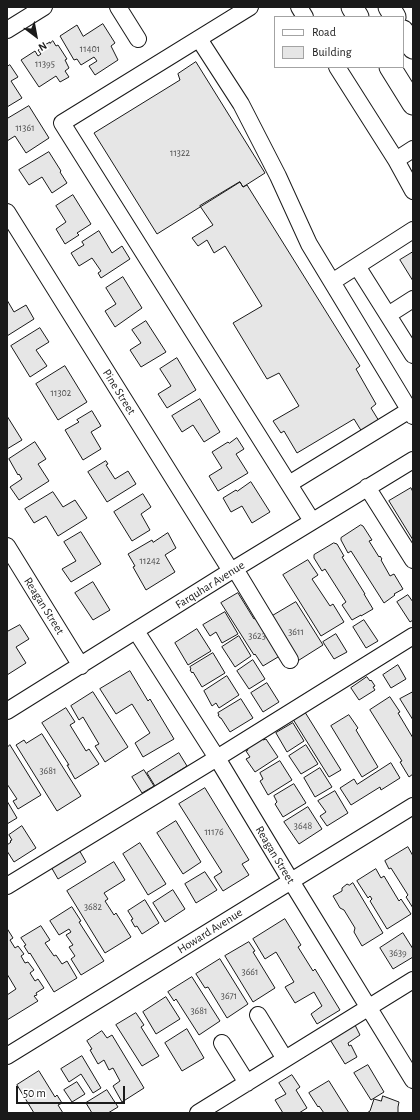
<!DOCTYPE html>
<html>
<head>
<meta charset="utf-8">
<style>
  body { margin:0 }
  #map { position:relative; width:420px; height:1120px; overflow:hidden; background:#fff; font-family:"Alegreya Sans",sans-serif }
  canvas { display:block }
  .frame { position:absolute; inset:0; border:8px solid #1a1a1a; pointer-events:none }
  .legend { position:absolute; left:274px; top:16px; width:130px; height:52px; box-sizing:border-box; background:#fff; border:1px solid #a3a3a3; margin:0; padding:5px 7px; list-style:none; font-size:12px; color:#1a1a1a }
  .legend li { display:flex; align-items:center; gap:8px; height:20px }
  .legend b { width:20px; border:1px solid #a3a3a3 }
  .north { position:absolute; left:16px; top:16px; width:40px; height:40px; -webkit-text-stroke:3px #fff; paint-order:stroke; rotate:148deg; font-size:11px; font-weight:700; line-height:16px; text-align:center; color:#1a1a1a }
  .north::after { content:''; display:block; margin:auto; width:14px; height:18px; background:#1a1a1a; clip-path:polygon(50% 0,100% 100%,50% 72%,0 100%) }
  .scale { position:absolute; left:16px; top:1086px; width:109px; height:18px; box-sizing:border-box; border:2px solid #1a1a1a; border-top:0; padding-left:5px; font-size:12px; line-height:14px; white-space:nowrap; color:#1a1a1a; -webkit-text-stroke:3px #fff; paint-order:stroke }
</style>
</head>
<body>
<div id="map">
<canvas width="420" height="1120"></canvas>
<div class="frame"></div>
<ul class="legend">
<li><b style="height:5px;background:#fff"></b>Road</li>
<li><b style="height:11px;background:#e6e6e6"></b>Building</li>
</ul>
<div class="north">N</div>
<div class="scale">50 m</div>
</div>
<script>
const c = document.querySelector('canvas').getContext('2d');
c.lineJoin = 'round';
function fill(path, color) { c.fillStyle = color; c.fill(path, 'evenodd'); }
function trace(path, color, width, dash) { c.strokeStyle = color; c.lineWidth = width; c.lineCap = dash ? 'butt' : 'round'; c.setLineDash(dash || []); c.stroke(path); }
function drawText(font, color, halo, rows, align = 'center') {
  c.font = font + ' "Alegreya Sans",sans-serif'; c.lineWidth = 3; c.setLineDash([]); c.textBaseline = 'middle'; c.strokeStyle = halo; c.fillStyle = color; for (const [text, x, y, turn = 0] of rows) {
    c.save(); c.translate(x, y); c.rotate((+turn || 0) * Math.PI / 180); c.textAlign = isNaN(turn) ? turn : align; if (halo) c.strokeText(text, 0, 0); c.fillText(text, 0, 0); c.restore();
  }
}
const building = new Path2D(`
  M103,24L115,43L111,46L118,60L95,75L89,66L97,61L94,57L81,65L77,59L74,60L60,36L77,25L83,36Z
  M53,41L56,46L58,45L67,59L65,60L69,68L65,71L69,77L60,82L56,76L39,87L21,60L35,51L38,56L41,54L38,50L41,49V47L50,42V43Z
  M196,62L265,173L243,187L240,182L157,234L94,133L180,80L178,74Z
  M10,65L18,77L11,81L22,98L7,107V67Z
  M29,106L49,138L26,153L15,136L7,141V119Z
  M49,152L61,171L60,172L67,183L52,193L42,177L29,185L19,170Z
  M240,182L243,187L247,185L360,366L356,369L376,404L371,408L379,421L362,432L354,419L297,453L284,431L281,433L273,421L299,406L279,373L267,379L233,323L262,306L225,246L214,253L207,240L198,246L192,238L213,225L200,206Z
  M73,195L91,224L77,233L79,235L65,244L56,229L66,222L56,206Z
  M99,231L112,253L122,246L130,259L101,278L98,273L101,271L92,258L79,266L71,253L84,245L82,242Z
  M413,252V281L400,260Z
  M123,277L142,308L115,327L105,311L116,304L106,288Z
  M7,300L14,312L26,305L34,319L7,336Z
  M146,321L166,352L141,367L130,350L141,343L132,330Z
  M40,328L49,342L36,350L47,366L30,377L11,346Z
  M177,358L196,390L167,408L158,394L171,386L160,369Z
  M65,366L87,402L58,420L36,384Z
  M200,399L220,432L204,442L193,425L182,432L172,416Z
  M92,411L101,426L91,432L101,449L83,460L65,430L79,422L77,420Z
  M7,416L22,440L7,449Z
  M237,438L244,449L236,454L248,473L218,491L209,476L222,468L212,452L228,442L229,443Z
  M35,442L46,459L38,464L49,481L19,500L10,487L22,479L19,474L18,475L9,459Z
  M106,461L108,464L106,465L115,479L128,471L136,484L107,502L88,472Z
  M251,482L270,512L252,523L242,506L231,512L223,498L236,490L237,491Z
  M411,488L413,492V540L389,501Z
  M53,492L63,507L75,500L87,518L58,536L46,516L34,523L25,509Z
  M143,494L151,507L141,514L150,530L132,541L114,512Z
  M361,525L363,526L372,540L369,541L379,557L380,556L382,559L381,560L390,576L394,574L403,589L394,594L395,595L384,603L351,551L348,553L341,540V538Z
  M81,532L101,564L71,582L62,569L76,561L64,542Z
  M168,533L176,548L165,555L175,572L146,590L133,567L135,566L128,554L152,540L153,542Z
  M334,543L337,544L344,556L342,557L365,594H364L373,609L361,616V615L352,620L342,605L346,602L325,569L322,571L314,558V555Z
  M308,560L318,575L312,579L330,606L333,604L344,622L321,636L283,575Z
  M93,582L110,610L93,620L75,593Z
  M238,593L254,619L259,616L283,654L263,666L255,654L254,655L221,603Z
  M408,595L413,602V620L410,622L397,602Z
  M296,602L323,645L296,662L269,618Z
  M225,612L238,634L222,643L216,632L210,636L203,625Z
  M364,620L378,641L366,648L353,627Z
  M20,625L29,639L16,647L26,663L7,675V632Z
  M197,629L211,651L188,665L175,643Z
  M336,634L347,652L334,659L323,642Z
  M239,636L251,656L235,667L222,647Z
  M213,653L225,673L202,687L193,672L192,673L190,670L191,669L190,667Z
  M253,660L265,679L249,689L237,671Z
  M398,665L406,679L391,688L383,675Z
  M130,671L148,701L150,699L174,739L143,757L135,743L150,733L132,704L116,714L100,689Z
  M227,676L239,695L219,708L216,703L212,706L204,691Z
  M367,677L370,681L371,680L375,686L373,687L375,690L359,700L351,688Z
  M267,683L279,702L263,712L251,693Z
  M93,692L128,747L105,762L95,746L99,744L83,717L79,720L71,706Z
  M413,692V720L400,699Z
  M390,697L400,712L398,713L413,738V774L409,777L400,762L402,761L370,710Z
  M241,699L253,718L230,732L221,718H220L218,715H219L218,713Z
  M66,708L75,722L70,725L86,751L89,749L99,764L75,779L67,765H69L42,723Z
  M303,709L341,770L329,777L291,716Z
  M349,715L358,728L356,730L378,767L362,777L331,726Z
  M293,723L304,741L287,752L276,733Z
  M42,734L81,796L57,811L16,745L24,740L26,743Z
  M262,738L263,740L266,739L278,757L255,772L246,759L250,757L246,751L248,750L246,747Z
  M10,745L41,795L18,809L13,801L17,799L7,784V748Z
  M306,745L318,764L301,774L289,756Z
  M179,753L187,766L155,786L147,773Z
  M280,761L292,780L268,795L260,781L263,779L260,773Z
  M391,763L400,778L381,790L380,787L351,805L340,788L354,779L357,784Z
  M320,768L332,787L315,797L304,778Z
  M144,770L154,786L142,793L132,777Z
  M294,784L306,803L283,817L275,804L277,802L274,796Z
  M205,788L249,860L242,864L249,875L223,891L214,877L222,872L179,804Z
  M335,791L348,813L327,826L320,816L326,812L318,801Z
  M7,801L17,818L7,824Z
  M308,807L322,829L299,844L284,822Z
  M176,821L201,862L183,874L157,833Z
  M22,826L36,848L14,862L7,851V845L11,842L10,841L12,840L9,835Z
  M140,843L166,884L148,895L123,854Z
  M408,847L413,856V908L406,897L408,895L391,868L389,869L385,861Z
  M78,848L86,862L58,879L50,865Z
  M114,862L125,880L104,893L108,899L105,901L114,915L116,913L131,937L105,953L67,891Z
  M376,869L381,878L384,876L399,901L401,899L411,914L387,929L370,901L372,899L370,896L368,898L357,881Z
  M205,872L217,890L196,903L185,884Z
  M353,883L383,933L362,946L354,932L355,928L344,910L340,908L333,896L342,891V888L347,884L349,885Z
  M173,890L185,909L165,922L153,903Z
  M145,900L159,923L142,934L137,926L135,927L131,920L133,919L128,911Z
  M72,907L81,921L79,922L104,961L81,975L71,959L75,956L69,947L73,945L66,935L71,932L69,929L59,935L50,921Z
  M285,919L301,945L298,947L313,971L315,969L340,1010L317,1024L311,1014L322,1006L314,992L295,1003L285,987L294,982L276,952L265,959L253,939Z
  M41,926L50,940L45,943L54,956L56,955L62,964L67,961L77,978L54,992L30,953L29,954L24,946L26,945L21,938Z
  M8,930L13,938L10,940L15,948L18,946L24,954L21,956L25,963L28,962L34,970L30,973L35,981L38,979L44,988L36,993L37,995L34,996L38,1001L7,1020V995L16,989L7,974V931Z
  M403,933L413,949V957L393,969L380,948Z
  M249,942L255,951L253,952L275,988L253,1002L225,956Z
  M220,959L248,1004L227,1018L208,987L205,988L196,974Z
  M192,977L220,1021L199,1035L176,999L174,1001L168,992Z
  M166,997L180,1019L156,1034L143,1012Z
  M136,1013L144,1025L141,1027L159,1056L142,1066L116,1025Z
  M354,1023L360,1035L348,1043L349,1046L351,1045L357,1057L345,1064L329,1038Z
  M187,1029L204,1058L182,1071L165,1043Z
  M102,1031L107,1038L112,1035L144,1088L122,1102L113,1086L120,1081L113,1068L109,1070L104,1060L98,1064L90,1050L92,1049L87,1041Z
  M82,1056L101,1088L93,1093L81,1074L69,1082L61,1069Z
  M368,1065L384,1092L371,1100L354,1073Z
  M39,1071L55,1097L57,1095L62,1103L58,1105L63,1113H34L17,1085Z
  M292,1075L300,1087L296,1090L307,1108L299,1113H283L275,1100L286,1094L279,1083Z
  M329,1081L349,1113H324L319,1106L318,1107L309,1093Z
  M77,1082L85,1094L72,1102L64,1090Z
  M107,1090L118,1107L108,1113H92L86,1103Z
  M383,1096L399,1102L398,1107V1113H367L370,1111L374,1099L381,1101Z`);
fill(building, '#e6e6e6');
trace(building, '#1a1a1a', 1);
const minor = new Path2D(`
  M118,7L138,39
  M250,7L62,123L312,521
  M299,7L305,17
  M7,30L44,7
  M199,39L241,104L278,176L309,244L413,416
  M337,67L396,160L413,191
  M396,160L413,149
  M7,212L231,571
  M357,266L413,355
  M332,282L413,230
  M388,315L413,299
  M289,484L413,408
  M367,487L413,560
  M7,546L81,666
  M235,569L290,660
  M136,631L217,758L291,881L413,1080
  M7,711L231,571L413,460
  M7,886L217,758L413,636
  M258,1015L285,1059
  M222,1043L247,1083
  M7,1056L413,806
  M198,1113L413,980`);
const major = new Path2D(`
  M352,7L358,17
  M389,7L395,17
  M403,31L413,48
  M390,67L413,104`);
trace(minor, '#1a1a1a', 18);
trace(major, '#1a1a1a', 23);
trace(minor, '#fff', 16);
trace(major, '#fff', 21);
drawText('10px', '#4d4d4d', null, [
  ["11401",90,49],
  ["11395",45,64],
  ["11361",25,128],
  ["11322",180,153],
  ["11302",61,393],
  ["11242",150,561],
  ["3611",296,632],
  ["3623",257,636],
  ["3681",48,771],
  ["3648",303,826],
  ["11176",214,832],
  ["3682",93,907],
  ["3639",398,953],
  ["3661",250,972],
  ["3671",229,996],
  ["3681",199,1011]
]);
drawText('12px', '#1a1a1a', '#fff', [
  ["Pine Street",119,392,58],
  ["Farquhar Avenue",210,585,-32],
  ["Reagan Street",44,606,58],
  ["Reagan Street",275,855,59],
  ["Howard Avenue",210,931,-32]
]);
</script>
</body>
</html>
